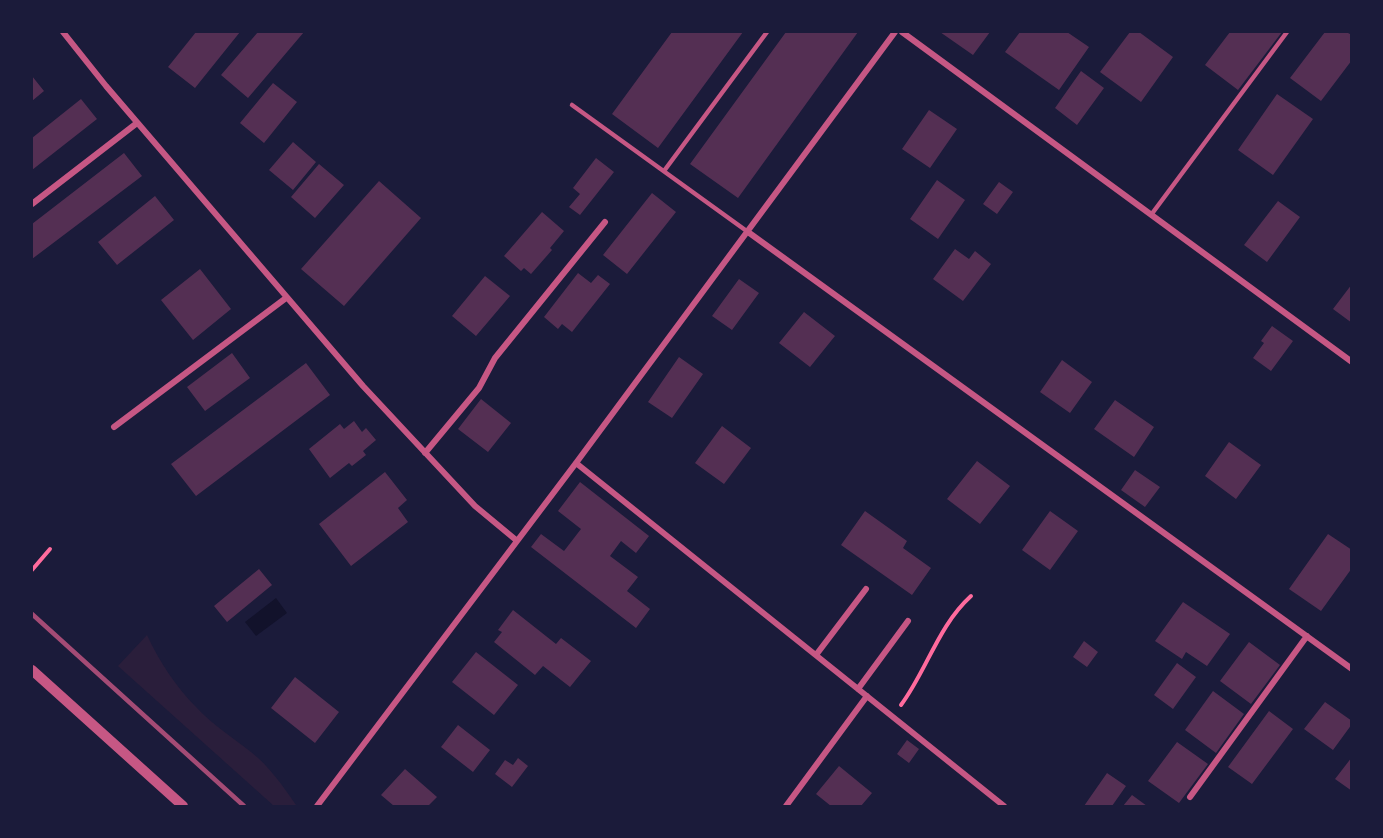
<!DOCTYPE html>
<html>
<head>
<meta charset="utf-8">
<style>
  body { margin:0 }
  #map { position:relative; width:1383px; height:838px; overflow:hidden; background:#1b1b3a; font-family:Lora,serif }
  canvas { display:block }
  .frame { position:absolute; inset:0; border:33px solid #1b1b3a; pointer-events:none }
</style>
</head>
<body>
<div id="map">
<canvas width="1383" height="838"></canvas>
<div class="frame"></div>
</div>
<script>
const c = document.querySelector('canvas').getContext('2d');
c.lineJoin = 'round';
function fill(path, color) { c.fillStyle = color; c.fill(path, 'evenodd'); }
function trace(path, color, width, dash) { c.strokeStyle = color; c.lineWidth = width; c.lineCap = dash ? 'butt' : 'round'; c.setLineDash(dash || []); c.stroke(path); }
fill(new Path2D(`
  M147,635C159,661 176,687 197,708C213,725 232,737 251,752C269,766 283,786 296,805L295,806H274L118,666Z`), '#2a1e3b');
fill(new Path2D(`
  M276,598L287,613L256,636L245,622Z`), '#12122b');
fill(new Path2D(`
  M196,32H240L195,88L168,67Z
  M258,32H304L248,98L221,75Z
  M672,32H743L658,148L612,114Z
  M786,32H858L738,198L690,164Z
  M940,32H990L973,55Z
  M1020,32H1067L1089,47L1059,90L1005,52Z
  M1130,32H1139L1173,57L1141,102L1100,72Z
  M1230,32H1282L1238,90L1205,65Z
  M1325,32H1346L1352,35V60L1321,101L1290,78Z
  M1081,71L1104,88L1077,125L1055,108Z
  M32,76L44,91L32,101Z
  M273,83L297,102L264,143L240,123Z
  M1277,94L1313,119L1273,175L1238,150Z
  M81,99L97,119L32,170V138Z
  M929,110L957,129L930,168L902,149Z
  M293,142L316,162L293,190L269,170Z
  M124,153L142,176L32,259V224Z
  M596,158L614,172L580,215L569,207L580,194L573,188Z
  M319,164L344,185L315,218L291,197Z
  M937,180L965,200L938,239L910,219Z
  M379,181L421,218L344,306L301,269Z
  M999,182L1013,192L997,214L983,204Z
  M652,193L676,212L627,274L603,255Z
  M155,196L174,220L117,265L98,242Z
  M1278,201L1300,217L1267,262L1244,245Z
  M542,212L564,231L550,248L552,250L531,274L524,268L521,271L504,256Z
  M955,249L969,259L975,251L991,264L963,301L933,279Z
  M200,269L231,309L193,340L161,300Z
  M578,273L591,283L598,275L610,284L572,332L562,324L558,329L544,317Z
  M485,276L510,296L476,336L452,316Z
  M739,279L759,293L732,330L712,316Z
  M1352,284V323L1333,309Z
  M804,312L835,336L810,367L779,343Z
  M1272,326L1293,341L1271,371L1253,358L1264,343L1261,341Z
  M232,353L250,378L205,411L187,387Z
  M679,357L703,374L672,418L648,402Z
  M1062,360L1092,382L1070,413L1040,392Z
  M306,363L330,395L196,496L171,464Z
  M481,399L511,423L488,452L458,429Z
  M1115,400L1154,427L1134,457L1094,429Z
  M354,421L362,432L366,428L376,440L363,451L366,455L352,466L349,463L330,478L309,449L340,424L344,429Z
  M722,426L751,448L724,484L695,463Z
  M1229,442L1261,465L1236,499L1205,476Z
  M977,461L1010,486L980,524L947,499Z
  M1135,470L1160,487L1145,507L1121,490Z
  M385,472L407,500L398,508L408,522L351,566L319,524Z
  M580,482L649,536L636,553L621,541L610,556L638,577L627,591L650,609L636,628L531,547L541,534L564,551L581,529L558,511Z
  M865,511L907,541L903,548L931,568L912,595L841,545Z
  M1050,511L1078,531L1050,570L1022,550Z
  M1328,534L1352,550V568L1321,611L1289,589Z
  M259,569L272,585L227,622L214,606Z
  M1183,602L1230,634L1207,666L1186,652L1182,659L1155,641Z
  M513,610L556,644L561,638L591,661L570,687L543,666L535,675L494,642L502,632L498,630Z
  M1084,641L1098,652L1087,667L1073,657Z
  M1249,642L1280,665L1251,704L1220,681Z
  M476,652L518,685L494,715L452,682Z
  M1177,663L1196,677L1173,709L1154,695Z
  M295,677L339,712L315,743L271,708Z
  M1213,691L1244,714L1216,753L1185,730Z
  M1325,702L1352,721V724L1333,750L1304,729Z
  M1269,711L1293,729L1252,784L1228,767Z
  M458,725L490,750L473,772L441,747Z
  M907,740L919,749L909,763L897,754Z
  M1177,742L1208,764L1179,803L1148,781Z
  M1352,757V791L1335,779Z
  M518,758L528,766L512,787L495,774L505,760L513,765Z
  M839,766L872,793L861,806H831L816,794Z
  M405,769L437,797L428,806H394L381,795Z
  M1107,773L1126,786L1112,806H1084Z
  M1132,795L1147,806H1123Z`), '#542f53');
trace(new Path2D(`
  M32,570L50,549
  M901,705C927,670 938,626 971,596`), '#ff6b9d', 4);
trace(new Path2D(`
  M572,105L748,232
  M664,171L767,32
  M1151,215L1287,32`), '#c65784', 4.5);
trace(new Path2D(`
  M63,32L106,86L363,386L475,506L516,540
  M902,32L1352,362
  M32,204L137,123
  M748,232L1352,669
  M114,427L286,298
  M425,453L479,388L495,358L605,222
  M576,463L1004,806
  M816,655L866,589
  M858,689L908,621
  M1190,797L1307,636
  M317,806L576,463L895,32
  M786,806L867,696`), '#c65784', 6);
trace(new Path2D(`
  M32,670L183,806`), '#c65784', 10);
trace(new Path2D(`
  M32,614L244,806`), '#a44b75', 4.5);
</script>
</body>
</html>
